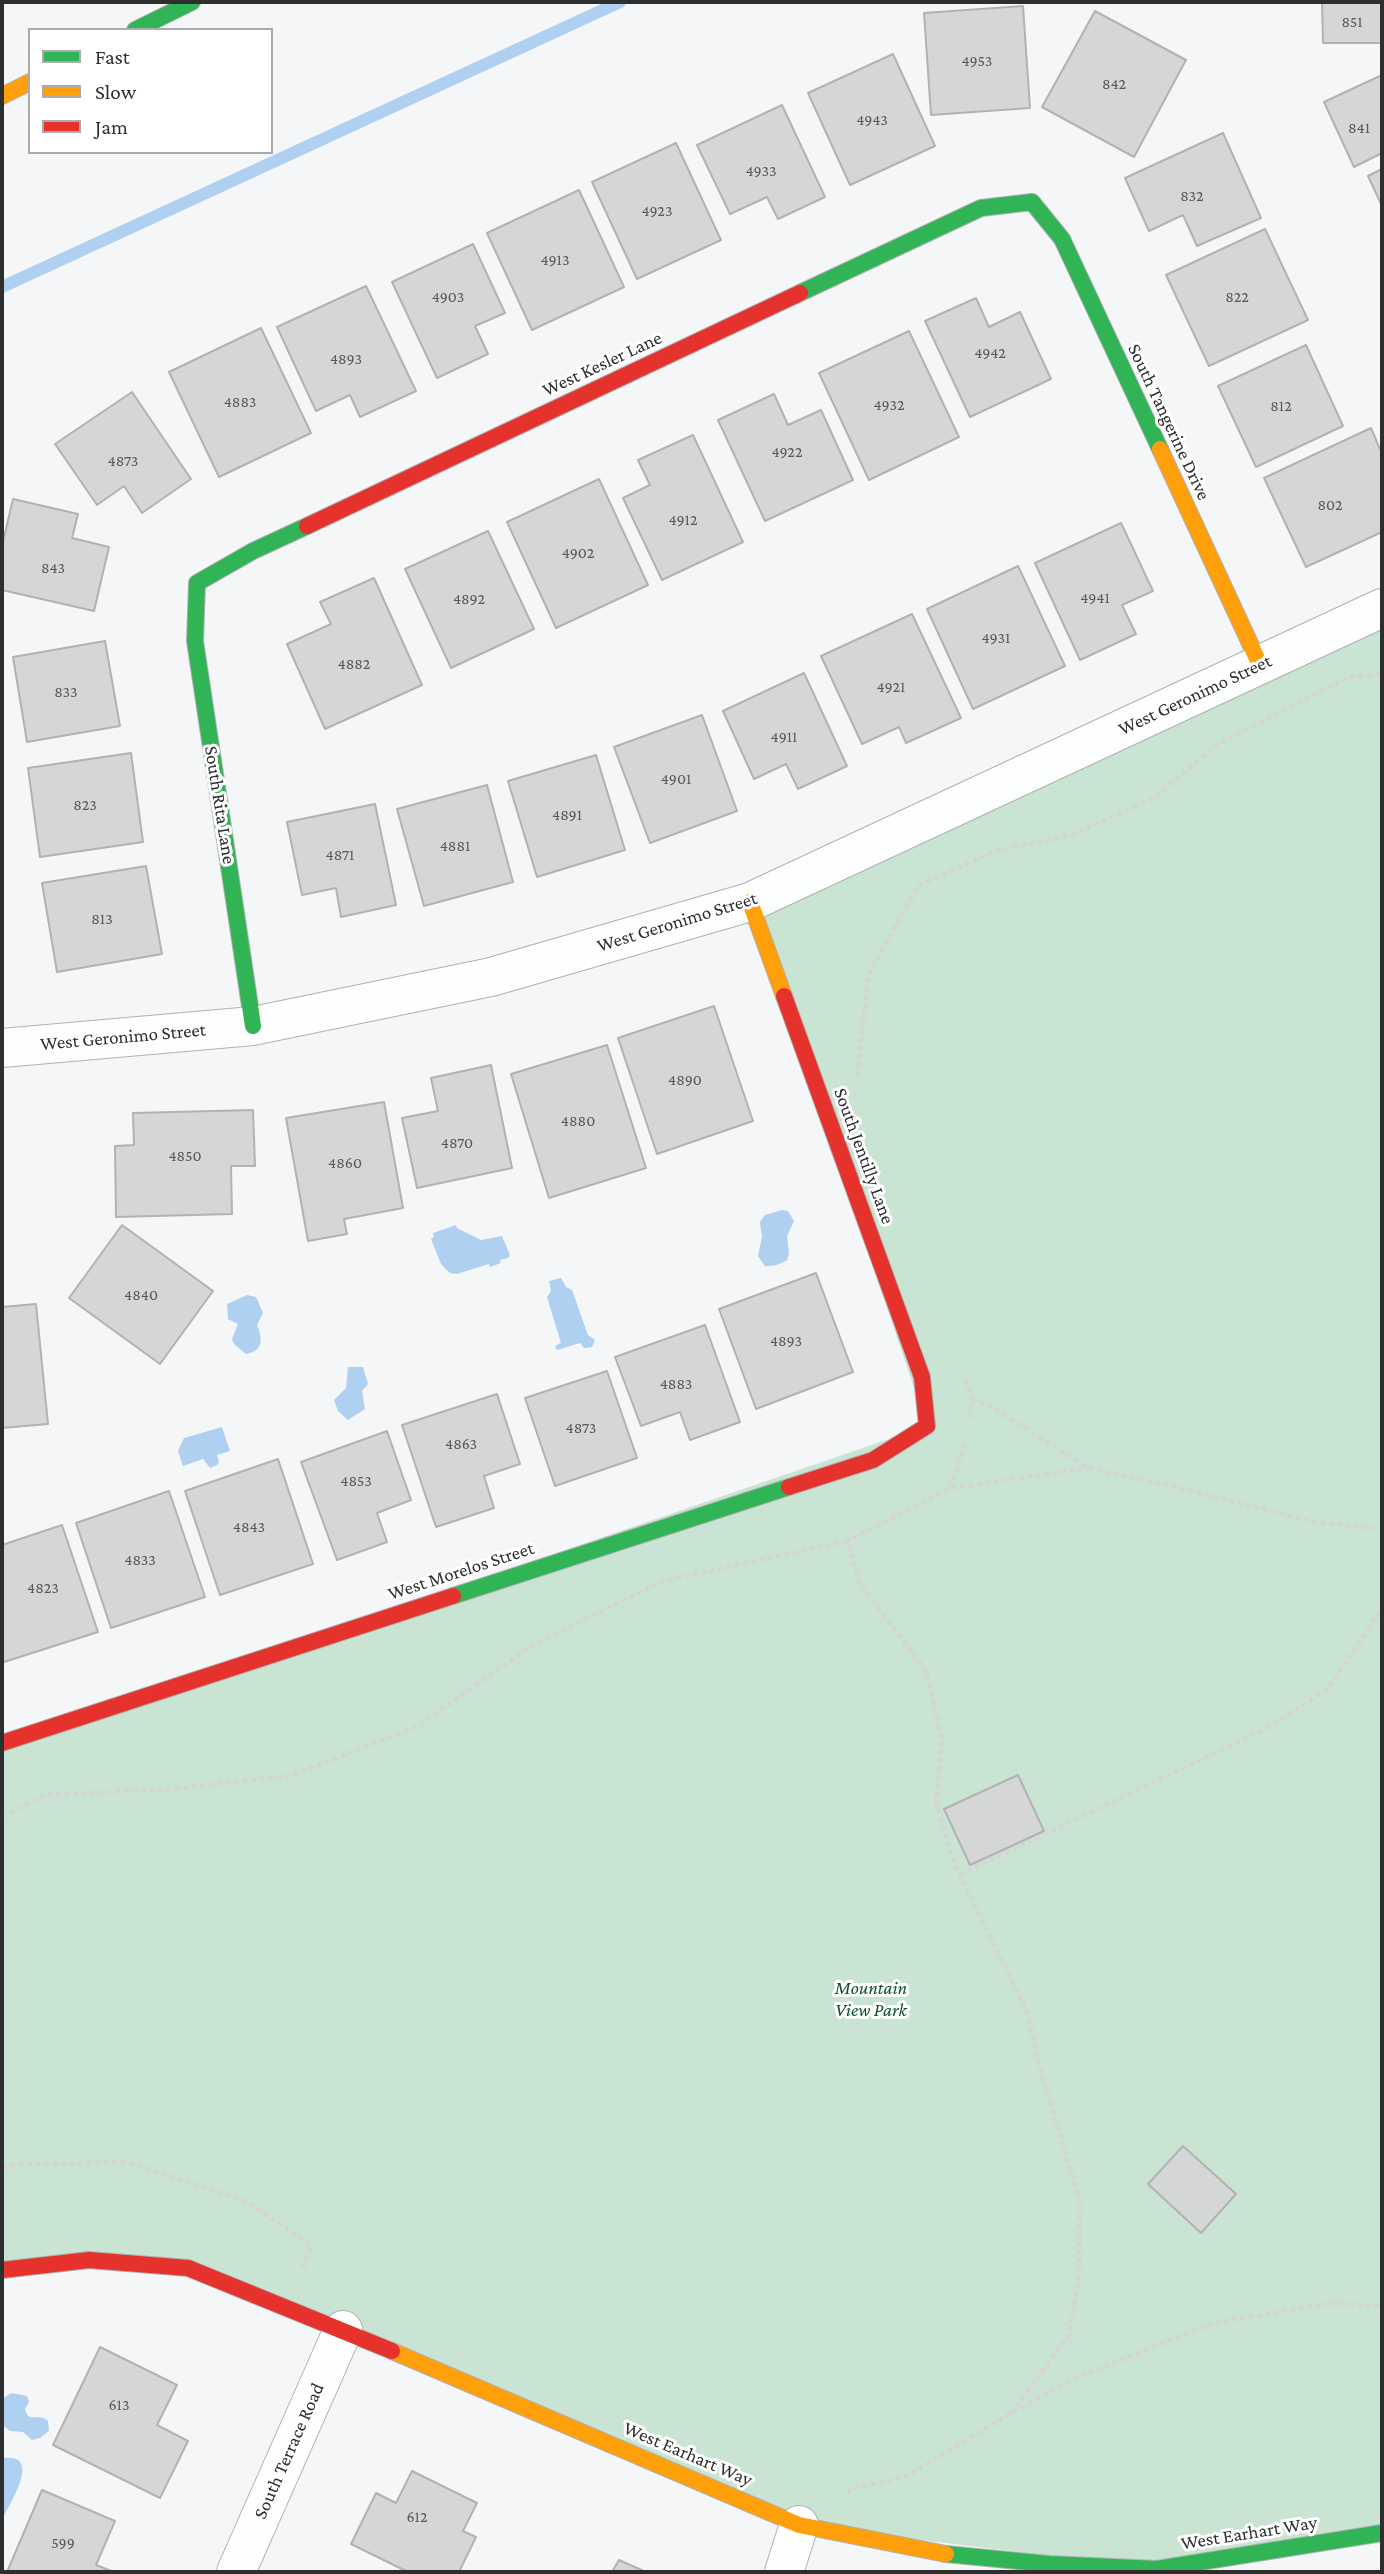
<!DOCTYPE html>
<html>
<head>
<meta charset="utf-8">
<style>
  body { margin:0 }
  #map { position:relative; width:1384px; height:2574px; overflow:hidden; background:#f4f6f8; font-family:"Crimson Pro",serif }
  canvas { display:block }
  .frame { position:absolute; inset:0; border:4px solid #2d2e2f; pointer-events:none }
  .legend { position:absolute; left:28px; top:28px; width:245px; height:126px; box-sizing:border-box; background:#fff; border:2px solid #ababac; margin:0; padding:9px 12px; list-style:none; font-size:21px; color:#2d2e2f }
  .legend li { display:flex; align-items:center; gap:14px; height:35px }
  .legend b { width:35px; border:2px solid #ababac }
</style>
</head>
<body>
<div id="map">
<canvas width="1384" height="2574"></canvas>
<div class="frame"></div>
<ul class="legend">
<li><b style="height:9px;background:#30b455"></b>Fast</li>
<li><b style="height:9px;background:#ff9f0a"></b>Slow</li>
<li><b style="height:9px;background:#e5322d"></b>Jam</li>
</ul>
</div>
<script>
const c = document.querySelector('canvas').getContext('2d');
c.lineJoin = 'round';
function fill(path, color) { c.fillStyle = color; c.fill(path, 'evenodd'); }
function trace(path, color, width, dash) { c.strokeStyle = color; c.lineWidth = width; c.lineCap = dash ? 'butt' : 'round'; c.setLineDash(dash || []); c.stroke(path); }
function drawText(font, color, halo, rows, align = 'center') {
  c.font = font + ' "Crimson Pro",serif'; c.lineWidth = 6; c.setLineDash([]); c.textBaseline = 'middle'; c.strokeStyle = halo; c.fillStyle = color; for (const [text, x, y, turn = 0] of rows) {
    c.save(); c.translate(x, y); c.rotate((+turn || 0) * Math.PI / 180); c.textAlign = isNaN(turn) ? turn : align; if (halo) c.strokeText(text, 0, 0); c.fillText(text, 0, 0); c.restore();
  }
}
fill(new Path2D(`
  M1382,608V2533L1157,2569L799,2525L188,2268L2,2270V1743L927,1426L750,902Z`), '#c9e4d2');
fill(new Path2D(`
  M782,1210L788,1211L794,1221L787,1236L789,1254L787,1260C780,1264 773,1267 765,1266L758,1256L762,1237L760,1222L765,1215Z
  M456,1225L457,1228L481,1240L502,1236L510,1255L508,1258L500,1260L501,1263L490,1267L489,1264L457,1274L450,1273L441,1264L431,1239L434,1237L433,1233Z
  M561,1278L566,1287L572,1290L588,1335L595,1340L592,1347L584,1348L580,1343L557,1350L555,1346L561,1343L547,1297L551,1291L549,1281Z
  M247,1295L256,1297L263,1313L257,1325C263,1339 263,1351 246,1354L234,1344L232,1339L238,1324L228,1319L227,1304Z
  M348,1367H363L368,1384L362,1391L365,1409L348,1420L338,1411L334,1400L346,1388Z
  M222,1427L230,1451L217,1455L219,1462L217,1465L210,1468L203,1459L183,1466L178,1451L184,1438Z
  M11,2393L27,2396L29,2402L25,2409C27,2422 36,2415 44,2418L48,2421L49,2431L40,2438L32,2440L23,2432L10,2431L5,2427L2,2421V2399Z
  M4,2458C41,2454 12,2500 4,2516L2,2517V2460Z`), '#afd0f0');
trace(new Path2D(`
  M2,287L620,2`), '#afd0f0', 12);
const building = new Path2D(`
  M1322,2H1382V43H1323Z
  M1023,6L1030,108L931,115L924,13Z
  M1095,11L1186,60L1134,157L1042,107Z
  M893,54L935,146L850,185L808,93Z
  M1382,75V153L1354,167L1324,102Z
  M782,105L825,197L778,219L767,197L730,214L697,145Z
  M1223,133L1261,218L1197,246L1183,215L1149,231L1125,178Z
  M676,143L721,240L637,279L592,182Z
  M1382,169V206L1368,176Z
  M579,190L624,287L532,330L487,233Z
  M1265,229L1308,320L1209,366L1166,275Z
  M473,244L505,313L475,326L488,354L437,378L392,282Z
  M366,286L416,391L360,417L350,395L316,411L277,327Z
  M976,298L989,327L1020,312L1051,379L970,417L925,321Z
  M261,328L311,433L219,477L169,372Z
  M909,331L959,437L869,480L819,373Z
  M1306,345L1343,426L1256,467L1218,386Z
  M132,392L191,479L142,513L124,486L97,505L55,444Z
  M774,394L788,425L821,410L853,480L765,521L718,420Z
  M1371,428L1382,454V532L1306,567L1264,478Z
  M693,435L743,542L662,580L623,498L650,485L638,460Z
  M599,479L648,585L556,628L507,522Z
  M13,499L78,514L72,538L109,547L94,611L2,590V546Z
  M1121,523L1153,591L1122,605L1136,634L1080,660L1035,563Z
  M488,531L534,629L451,668L405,569Z
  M1018,566L1065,666L973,709L927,609Z
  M374,578L422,685L325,729L287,644L331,624L320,602Z
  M912,614L961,718L906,743L899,727L862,744L821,656Z
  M105,641L120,726L27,742L13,657Z
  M804,673L847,766L798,789L786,764L754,779L723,711Z
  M702,715L737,811L650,843L614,747Z
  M131,753L143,842L40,857L28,768Z
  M596,755L625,850L537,877L508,781Z
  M487,785L513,882L424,906L397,809Z
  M375,804L396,905L341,917L336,888L302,895L287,822Z
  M146,866L162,954L57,972L42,883Z
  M714,1006L753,1121L657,1154L618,1038Z
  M607,1045L646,1168L549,1198L511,1074Z
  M491,1065L512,1168L417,1188L402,1118L438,1111L431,1078Z
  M384,1102L403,1208L344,1219L347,1234L308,1241L286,1118Z
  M253,1110L255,1166H231L232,1214L116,1217L115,1146L134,1145L133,1113Z
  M122,1225L213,1291L160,1364L69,1298Z
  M816,1273L853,1372L756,1409L719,1309Z
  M36,1304L48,1424L2,1428V1307Z
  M705,1325L740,1422L690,1440L680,1412L641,1426L615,1357Z
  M607,1371L637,1458L555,1486L525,1398Z
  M497,1394L520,1464L484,1476L494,1508L436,1527L402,1425Z
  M387,1431L411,1500L377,1513L387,1542L337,1560L301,1462Z
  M278,1459L313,1564L220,1595L185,1491Z
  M169,1491L205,1597L111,1628L76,1523Z
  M62,1525L98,1632L4,1662L2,1655V1545Z
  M1018,1775L1044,1831L970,1865L944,1809Z
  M1183,2146L1236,2194L1201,2233L1148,2184Z
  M100,2347L177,2385L157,2425L188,2441L160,2498L53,2445Z
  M412,2471L477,2503L463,2531L476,2537L459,2572H408L351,2544L376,2493L396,2503Z
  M42,2490L115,2521L96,2565L114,2572H7Z
  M619,2560L646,2572H612Z`);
fill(building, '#d5d6d6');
trace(building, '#b2b2b3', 2);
const street = new Path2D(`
  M2,1048L253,1026L491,977L750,902L1382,608
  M236,2572L343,2330
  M784,2572L799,2525`);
const fast = new Path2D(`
  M135,30L192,2
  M800,293L981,208L1032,202L1062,239L1160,449
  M253,1026L195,641L197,583L253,551L307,526
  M453,1596L789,1487
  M946,2554L1049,2564L1157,2569L1382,2533`);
const slow = new Path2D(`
  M2,96L30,82
  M1160,449L1260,665
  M750,902L784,996
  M392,2351L799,2525L946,2554`);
const jam = new Path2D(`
  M307,526L800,293
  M784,996L922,1377L927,1426L873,1460L789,1487
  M2,1743L453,1596
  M2,2270L89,2260L188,2268L392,2351`);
trace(street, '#b0b1b3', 40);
trace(fast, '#b0b1b3', 18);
trace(slow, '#b0b1b3', 18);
trace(jam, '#b0b1b3', 18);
trace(new Path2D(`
  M857,1076L869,974L918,886L995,851L1072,835L1154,798L1218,744L1349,677L1382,674
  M965,1380L972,1399L970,1418
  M972,1399L990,1406L1088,1468L1163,1484L1314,1522L1382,1529
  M951,1488L966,1441
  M2,1817L44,1795L170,1789L290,1776L416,1727L533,1645L663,1581L847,1541
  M959,1875L1267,1728L1328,1689L1382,1608
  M2,2168L11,2165L126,2162L244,2200L311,2245L302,2270
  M1011,2413L1069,2335L1079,2277L1080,2201L1041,2072L1027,2012L954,1863L936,1801L942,1740L926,1671L860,1584L847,1541L951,1488L1088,1468
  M847,2493L852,2489L907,2476L1011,2413L1078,2377L1213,2323L1332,2303L1382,2306`), '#d5d5d5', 4.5, [5, 3.5]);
trace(street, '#fdfefe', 38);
trace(fast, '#30b455', 16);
trace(slow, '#ff9f0a', 16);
trace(jam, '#e5322d', 16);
drawText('16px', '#575859', null, [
  ["851",1352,22],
  ["4953",977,61],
  ["842",1114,84],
  ["4943",872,120],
  ["841",1359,128],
  ["4933",761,171],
  ["832",1192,196],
  ["4923",657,211],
  ["4913",555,260],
  ["4903",448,297],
  ["822",1237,297],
  ["4942",990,353],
  ["4893",346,359],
  ["4883",240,402],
  ["4932",889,405],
  ["812",1281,406],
  ["4922",787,452],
  ["4873",123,461],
  ["802",1330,505],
  ["4912",683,520],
  ["4902",578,553],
  ["843",53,568],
  ["4941",1095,598],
  ["4892",469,599],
  ["4931",996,638],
  ["4882",354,664],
  ["4921",891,687],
  ["833",66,692],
  ["4911",784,737],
  ["4901",676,779],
  ["823",85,805],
  ["4891",567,815],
  ["4881",455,846],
  ["4871",340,855],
  ["813",102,919],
  ["4890",685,1080],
  ["4880",578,1121],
  ["4870",457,1143],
  ["4850",185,1156],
  ["4860",345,1163],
  ["4840",141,1295],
  ["4893",786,1341],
  ["4883",676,1384],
  ["4873",581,1428],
  ["4863",461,1444],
  ["4853",356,1481],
  ["4843",249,1527],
  ["4833",140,1560],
  ["4823",43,1588],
  ["613",119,2405],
  ["612",417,2517],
  ["599",63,2543]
]);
drawText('19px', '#2d2e2f', '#fff', [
  ["West Kesler Lane",602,364,-25],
  ["South Tangerine Drive",1169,422,65],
  ["West Geronimo Street",1195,695,-25],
  ["South Rita Lane",220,805,81],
  ["West Geronimo Street",677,922,-17],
  ["West Geronimo Street",123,1037,-5],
  ["South Jentilly Lane",864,1156,70],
  ["West Morelos Street",461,1571,-18],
  ["South Terrace Road",289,2451,-66],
  ["West Earhart Way",688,2454,23],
  ["West Earhart Way",1249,2533,-9]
]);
drawText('italic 19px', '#10502a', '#fff', [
  ["Mountain",871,1988],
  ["View Park",871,2010]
]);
</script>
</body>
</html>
